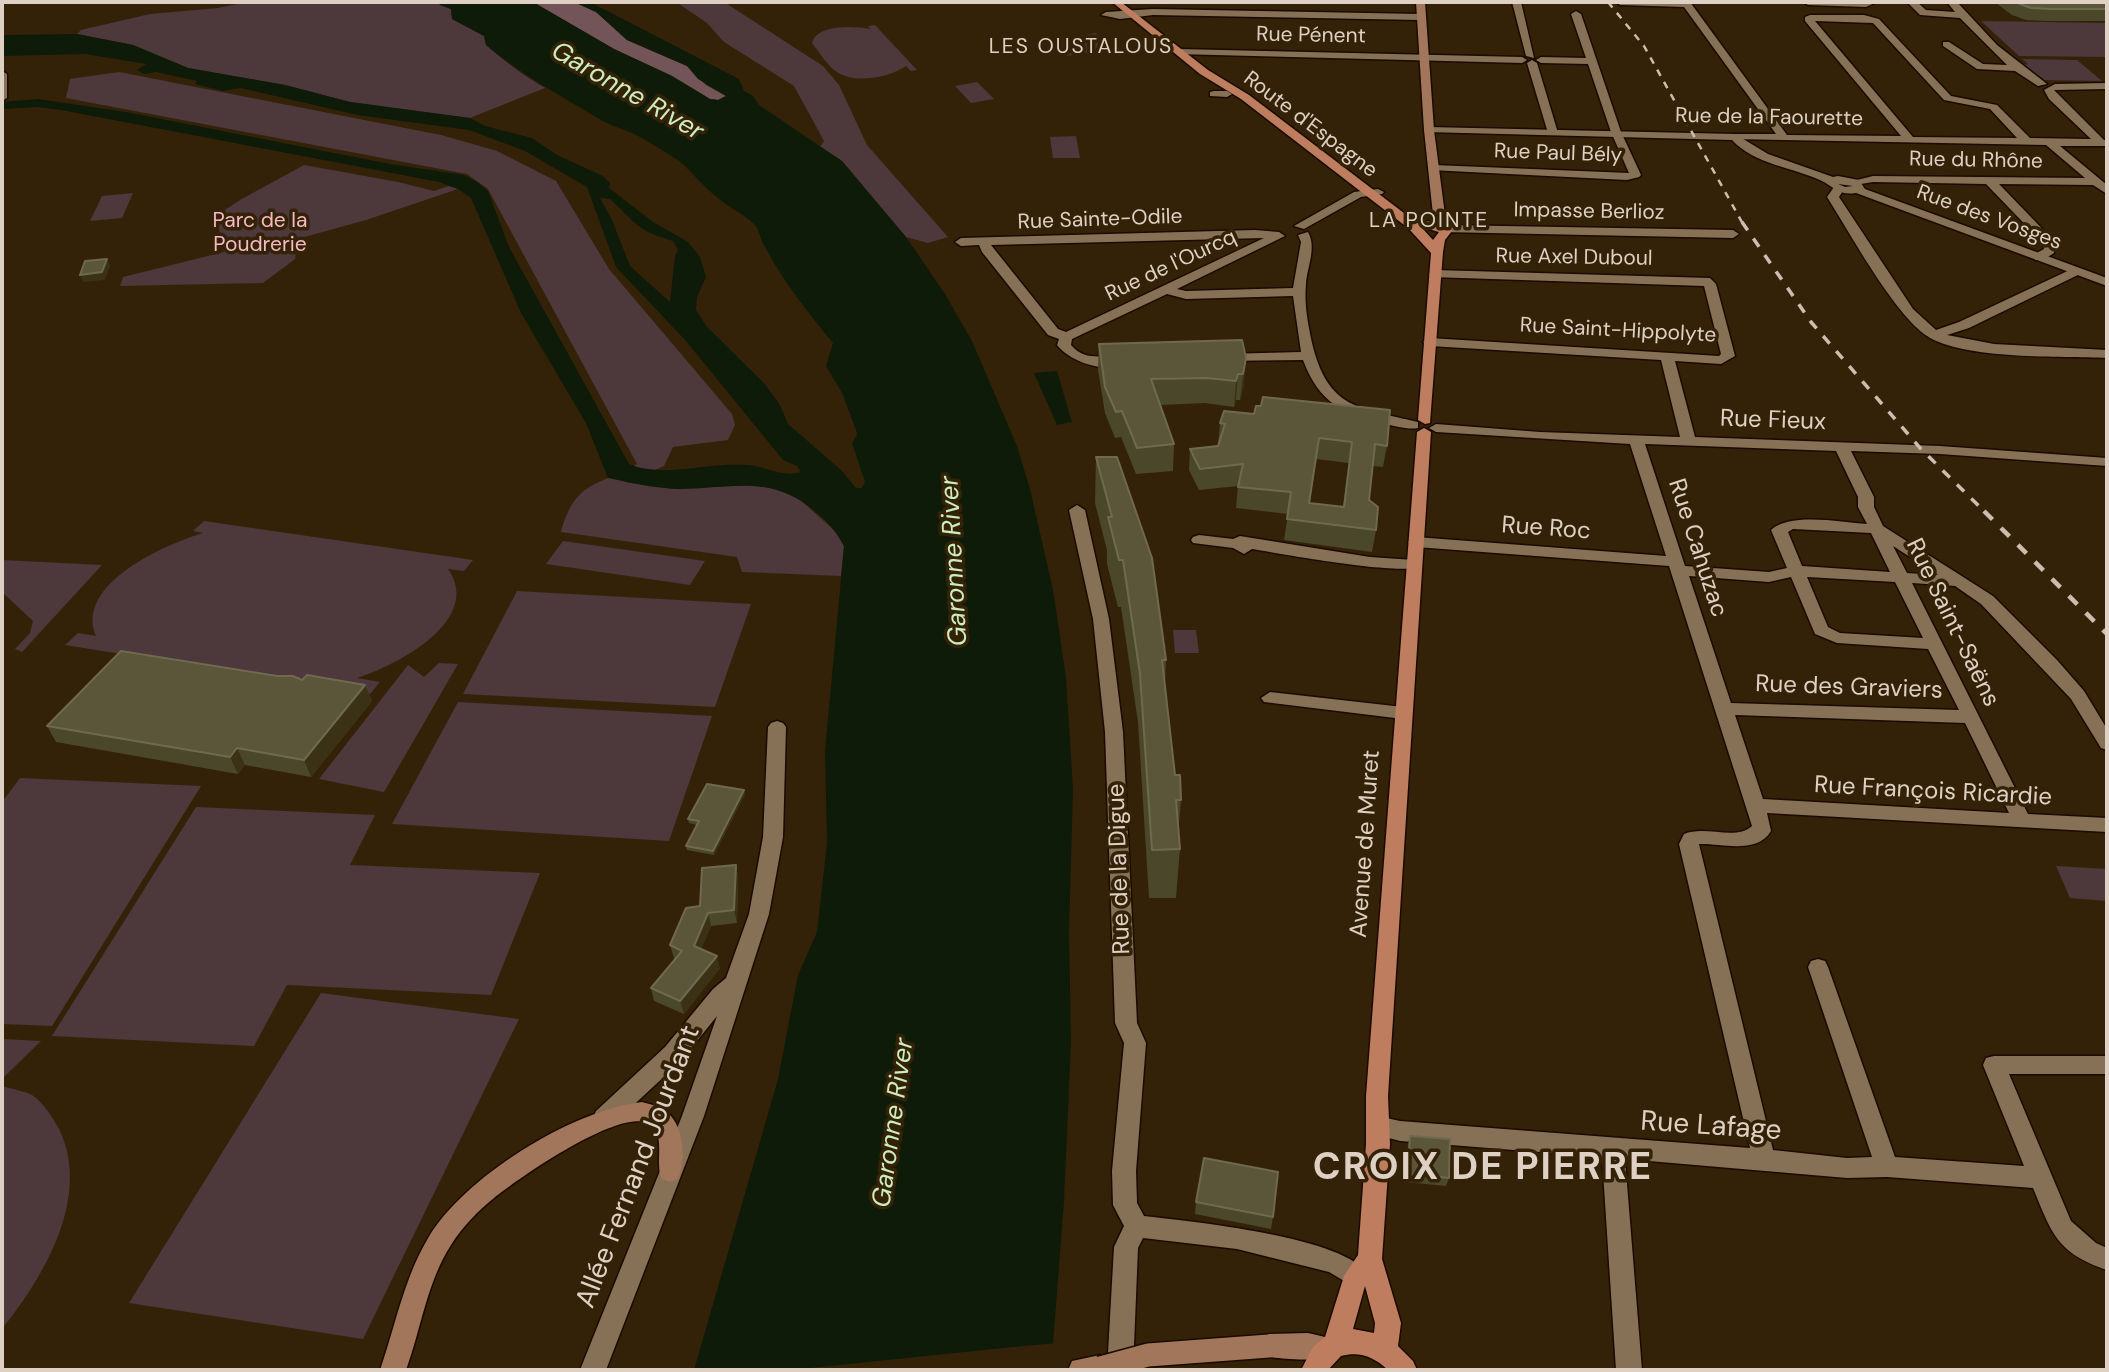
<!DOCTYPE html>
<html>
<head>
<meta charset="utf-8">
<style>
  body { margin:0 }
  #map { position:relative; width:2109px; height:1372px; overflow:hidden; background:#342208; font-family:"DM Sans",sans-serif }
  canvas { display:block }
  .frame { position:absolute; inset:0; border:4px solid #ded1c3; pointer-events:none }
</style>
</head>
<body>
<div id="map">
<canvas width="2109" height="1372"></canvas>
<div class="frame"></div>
</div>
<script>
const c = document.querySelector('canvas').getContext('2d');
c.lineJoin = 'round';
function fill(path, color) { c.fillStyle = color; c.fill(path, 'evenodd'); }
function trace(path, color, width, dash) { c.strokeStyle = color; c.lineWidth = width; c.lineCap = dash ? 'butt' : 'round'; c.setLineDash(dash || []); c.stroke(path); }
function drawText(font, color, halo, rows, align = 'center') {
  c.font = font + ' "DM Sans",sans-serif'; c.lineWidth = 7; c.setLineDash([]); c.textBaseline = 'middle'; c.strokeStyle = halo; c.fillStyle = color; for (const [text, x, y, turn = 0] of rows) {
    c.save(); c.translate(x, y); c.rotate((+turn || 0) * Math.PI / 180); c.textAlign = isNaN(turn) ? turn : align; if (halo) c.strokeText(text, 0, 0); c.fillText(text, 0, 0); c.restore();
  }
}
fill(new Path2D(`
  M247,2H438L440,5L451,9L452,19L484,36L486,45C505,61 522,75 545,88L470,118L350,102L285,85L188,68L133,45L77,34L81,30L150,14L218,8Z
  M676,2H724L823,66L839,85L867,145L948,237L928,243L906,237L842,161L820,147L824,141L794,86L724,42L707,23Z
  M1981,21L2107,23V57L2019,56Z
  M875,25L917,70L911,71L906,66C889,78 852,85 834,70C826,63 819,52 812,43C817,24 854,26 870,29L868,26Z
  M1096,33L1114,48L1066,56L1049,41Z
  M2022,59L2077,60L2102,81L2039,80L2023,65L2028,64Z
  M119,72L441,135L497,151L556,181L609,269L732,414L735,425L728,440L673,447L664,466L626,482L675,489L753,485L779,489L797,497L836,532L844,546L841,576L742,572L737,557L561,532C575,481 596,487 637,464L488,189L467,174L66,98L70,79Z
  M977,82L994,99L971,103L955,86Z
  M1076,136L1080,158H1053L1050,137Z
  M304,165L398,182L434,191L449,186L458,189L366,220L297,239L295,259L263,283L120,286L123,277L224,252L216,216L240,200Z
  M133,193L122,218L90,221L102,196Z
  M204,521L473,560L464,571L448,569C484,620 396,666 357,678L380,682L370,694L65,645L78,633L96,636C74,584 166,544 203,533L193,531Z
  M563,541L705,561L690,585L546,564Z
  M2,560L102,565L22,652L15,649L30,633L33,621L2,592Z
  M517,591L751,604L715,707L463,694Z
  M1173,630H1196L1199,653H1175Z
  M439,663L458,664L384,792L319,779L408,665L424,677Z
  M458,702L712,716L669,841L392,824Z
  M20,778L201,786L52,1026L2,1024V802Z
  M196,807L375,815L350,865L540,873L491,995L287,985L254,1046L52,1036Z
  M2056,866L2107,869V901L2070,898Z
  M321,993L519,1019L363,1339L129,1303Z
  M2,1039L41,1041L2,1079Z
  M2,1086C11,1089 24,1091 32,1095C43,1102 53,1118 59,1129C92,1196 44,1277 2,1329Z`), '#4d383b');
fill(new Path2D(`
  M533,2H574L596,12L627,40L687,66L706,85L726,96L718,100L710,99L672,76L614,49Z`), '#725459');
fill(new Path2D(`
  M438,2H533L614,49L672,76L710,99L718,100L726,96L698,79L687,66L627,40L596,12L574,2H590L739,79L744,91L753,96L759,105L842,161L906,237L945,294L972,341L1017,446L1030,489L1053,590L1066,677L1073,788L1069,931L1071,1042L1064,1202L1051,1370H694L778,1079L798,975L817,932L827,843L825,751L844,546C836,531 826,520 812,509C769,474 728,489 678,489C654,488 631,483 608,478L586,423L521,313L471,198L458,189L439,182L61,110L38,107L2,109V102L38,99L126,112L390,164L464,175L477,182L488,191L509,247L629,464C666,479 709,461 748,465C764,466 784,478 801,472L797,466L783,460L686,341L616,267L587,187L525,151L469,130L357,115L241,88L223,91L195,84L197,81L156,72L144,74L137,70L146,64L85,54L2,56V35L77,34L133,45L188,68L285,85L350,102L470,118L485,126L532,138L557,155L603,176L610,183L609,188L653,222L688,242L700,257L706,277L697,297L696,310L707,327L764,383L780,405L788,424L841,470L856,488H862L865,482L852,443L857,435L856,430L842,393L826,366L833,343C809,314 783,281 765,247C760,240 760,229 753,223C743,214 730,208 719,199C706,189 695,176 685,166C677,158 650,143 640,137C626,129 609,126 596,117C556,93 520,74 486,45L484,36L452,19L451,9L440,5ZM600,198L610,199C637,224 636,230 673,241L678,250L675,256L670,302L630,266L612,220Z
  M1057,371L1072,422L1057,425L1034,373Z`), '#0e1b08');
fill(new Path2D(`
  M1057,1343L1054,1370H791L1013,1347Z`), '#342208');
const minor = new Path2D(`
  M1512,2H1521L1534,58L1526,56Z
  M1616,2H1690L1787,135L1901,136L1805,21V17L1810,15H1864L1879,19L1951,96L1997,105L2030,138L2091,139L2049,99L2044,90L2055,84L2107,83V89L2054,90L2104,140H2107V146H2060L2107,185V194L2093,185L1999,184L2055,242L2054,253L2043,260H2035V254L2044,249L2043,243L1986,184L1873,182L1855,185L1849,182L1873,176L2085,178L2046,145L1731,139V135L1735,134H1776L1684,7L1620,5ZM1815,21L1873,23L1944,100L1990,109L2017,138L1913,137Z
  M1803,2H1877L1866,7L1808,5Z
  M1907,2H1917L1926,10L1955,12L1947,2H1957L1997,45L2047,84L2038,86L2015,71L1977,69L1943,46V42H1949L1983,64L2007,65L1960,18L1920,15Z
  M1153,9L1420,14L1425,17L1420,20L1153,15L1120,19L1101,15L1106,12Z
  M1576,11L1581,14L1621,132L1641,175L1639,177L1627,180L1430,170L1428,168L1434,165L1629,173L1611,132L1588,64L1541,63L1536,60L1541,57L1586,58L1571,14Z
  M1179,49L1522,57L1527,60L1522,63L1176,54V50Z
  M1532,60L1537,63L1558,133L1557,135L1548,133L1527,63Z
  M2,71L7,74V98L2,101Z
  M1214,91H1227L1232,94L1227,97L1210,96V92Z
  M1834,187H1842L1844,189L1839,197L1913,309L1936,330L1959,322L2076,267L2082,271L2080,274L1969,328L1947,335L1994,344L2107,350V358C2063,356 1963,360 1927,336C1894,314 1850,233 1827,197Z
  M1378,189L1384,192L1382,194L1361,197L1304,229L1294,226L1354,192Z
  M1445,225L1733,230L1739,234L1733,238L1441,232V226Z
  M1255,230L1279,232L1285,236L1177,289L1186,291L1293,288L1301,242L1298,235L1308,232C1317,248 1307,267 1306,284C1304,304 1308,324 1312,343C1328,410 1360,408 1418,422V428C1408,430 1396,426 1385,424C1343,414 1319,403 1303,360L1219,361V355L1224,354L1301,352L1293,296L1186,299L1167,294L1072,339L1071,345C1090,367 1114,348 1130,361C1111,376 1071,363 1057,345L1059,339L1048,335L982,252L979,245L961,246L955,242L961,238ZM1264,238L1066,332L1058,329L991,245Z
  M1435,270L1710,278L1716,284L1735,356L1721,364L1675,361L1695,437L1940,446L2107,458V466L1940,454L1851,451L1874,497V507L1883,526L1993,596L2057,660L2084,691L2107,729V750L2101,748L2071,699L1981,604L1955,586L1912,583L2028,814L2107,818V832L1767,813L1771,831C1757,855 1720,843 1699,844L1773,1150L1847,1158L1872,1157L1808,967L1811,961L1818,959L1825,961L1828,967L1895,1157L2024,1166L1983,1065L1986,1058L1994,1056H2107V1074H2009L2071,1221L2096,1243L2107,1248V1270C2057,1253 2052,1234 2033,1188L1887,1177L1847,1178L1625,1159L1642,1370H1616L1602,1157L1400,1141L1370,1133L1367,1126L1370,1119L1378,1116L1400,1121L1750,1148L1679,844L1684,834C1705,825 1736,841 1752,826L1669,566L1416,547L1408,542L1416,537L1666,556L1630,444L1436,432L1429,428L1436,424L1540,432L1680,437L1661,360L1430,346L1423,342L1430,338L1719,356L1721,354L1704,286L1431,277L1429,274ZM1645,444L1836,451L1858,497V507L1867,524C1842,522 1789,512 1771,530L1787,568L1769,572L1685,566ZM1793,529L1871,533L1890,572L1802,566L1788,532ZM1893,546L1938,575L1907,573ZM1689,576L1769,582L1791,577L1815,634L1837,643L1928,649L1959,710L1731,703ZM1807,577L1895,582L1923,638L1840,633L1828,627ZM1735,715L1965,723L2009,813L1763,799Z
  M1077,505L1085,510L1109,619L1123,732L1137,1023L1146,1043L1136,1171L1137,1203L1144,1216C1187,1221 1351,1237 1368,1276L1365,1284L1356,1288L1329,1272L1237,1249L1143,1238L1138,1248L1133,1370H1107L1114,1247L1124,1226L1113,1205L1112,1171L1124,1043L1115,1023L1105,732L1093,619L1069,510Z
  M1199,535L1233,539L1240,536L1370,557L1414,560L1422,565C1410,578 1277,553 1252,549L1244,554L1233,548L1193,543L1191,540L1193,537Z
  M1270,692L1403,707L1412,713L1403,719L1264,702L1261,698Z
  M777,721L783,723L786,727L783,837L769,914L704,1116L606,1370H580L682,1116L717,1016L681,1061L612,1125L604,1128L596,1125L593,1118L596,1111L665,1047L713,989L726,978L749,914L763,837L768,727L771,723Z`);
const tertiary = new Path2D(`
  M1429,127L1735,134L1768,154L1833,177L1838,176L1859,180L1865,189L2107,278V286L1856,193C1839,196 1834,187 1822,181C1793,167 1755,165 1732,140L1425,132V128ZM1838,184L1853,186L1845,187Z`);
const secondary = new Path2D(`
  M1416,2H1425L1434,130L1445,215L1443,225L1437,229L1431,225L1433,215L1424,130Z
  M642,1102C649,1104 658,1106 664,1110C684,1122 687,1160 678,1179L670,1182L662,1179C654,1163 667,1136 649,1124C622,1106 517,1179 494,1198C478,1211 462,1227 451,1245C427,1282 421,1329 406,1370H380C395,1327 404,1279 427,1240C462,1178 572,1110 642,1102Z
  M1308,1333L1338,1340L1342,1349L1338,1358C1329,1362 1270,1359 1260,1355L1256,1346L1260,1337L1269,1334Z
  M1100,1355L1109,1359L1112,1370H1068L1072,1361Z`);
const primary = new Path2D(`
  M1112,2H1121L1208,70L1249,95L1417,223L1431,221L1450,228L1452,231L1445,240L1443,252L1430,423L1425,424L1418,420L1431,253L1408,228L1241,99L1200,74ZM1425,228L1439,232L1433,240L1423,229Z
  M1424,428L1431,432L1388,1096L1390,1144L1382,1259L1401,1323L1398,1346L1413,1361L1417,1370H1388C1374,1357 1360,1351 1341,1356L1328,1370H1301L1313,1347L1325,1337L1344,1276L1358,1255L1366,1144V1096L1417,432ZM1365,1286L1375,1323L1374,1333L1353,1329Z`);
trace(minor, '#1b0a00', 3);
trace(tertiary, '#1b0a00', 3);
trace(secondary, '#1b0a00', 3);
trace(primary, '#1b0a00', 3);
fill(minor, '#867056');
fill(tertiary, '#867056');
fill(secondary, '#a2765a');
fill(primary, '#be7d5e');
trace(new Path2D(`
  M1608,2L1644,46L1743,224`), '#ccbeaf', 2.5, [7, 7]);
trace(new Path2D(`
  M1742,222L1811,322L1921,449L1986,513`), '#ccbeaf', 3.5, [10, 10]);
trace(new Path2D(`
  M1984,511L2107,634`), '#ccbeaf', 4.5, [12, 12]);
const secondaryBridge = new Path2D(`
  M1100,1368L1148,1355L1269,1346`);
trace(secondaryBridge, '#1b0a00', 26, []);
trace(secondaryBridge, '#a2765a', 23);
fill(new Path2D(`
  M1997,2H2107V21H2046L2026,20L2012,15L1996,3Z
  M1242,340L1244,384L1240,400H1236L1234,407L1205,403L1160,405L1174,444L1173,471L1136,474L1121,437L1115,438L1105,413L1098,370L1099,344Z
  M1220,423L1387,446L1383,467L1373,466L1369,500L1376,530L1372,552L1284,540L1288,514L1236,508L1238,486L1199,490L1189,470L1190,449L1218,446ZM1316,459L1349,463L1343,507L1310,503Z
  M1096,457L1166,660L1165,683L1175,775L1181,800L1178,833L1180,849L1176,898H1149L1138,722L1121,607H1118L1107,564V550L1095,503Z
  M302,680L365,685L372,701L311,777L245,765L238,774L56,742L47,726Z
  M745,794L714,855L687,850L686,846L697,825L689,823L688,819Z
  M736,865L738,878L737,923L711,926L701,949L720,968L684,1014L654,1001L651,988L675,959L674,958L670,945L700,906Z
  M1410,1136L1449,1178L1446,1186L1406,1182L1408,1144Z
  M1196,1202L1273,1217L1271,1229L1195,1214Z`), '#4b472a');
fill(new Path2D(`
  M107,259L110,266L105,280L83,282L80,275Z
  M1246,358L1244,384L1240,400L1243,374Z
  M1238,374L1236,400L1234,407L1236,381Z
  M365,685L372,701L311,777L304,760Z
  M237,748L245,765L238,774L230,757Z
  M744,790L745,794L714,855L713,851Z
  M736,865L738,878L737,923L734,910Z
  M708,913L711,926L697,959L694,946Z
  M717,956L720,968L684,1014L680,1001Z`), '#3b3215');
const building = new Path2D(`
  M2015,2H2107V9H2051L2031,8Z
  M107,259L102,272L80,275L85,261Z
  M1242,340L1246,358L1243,374H1238L1236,381L1207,378L1151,379L1174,444L1137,448L1122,411L1116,412L1105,387L1099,344Z
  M1263,397L1390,410L1387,446L1375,444L1369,500L1378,507L1376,530L1287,519L1291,492L1238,487L1243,464L1200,469L1190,449L1218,446L1225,424L1220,423L1224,411L1254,414L1256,406H1261ZM1319,438L1352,442L1344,507L1309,503Z
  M1096,457H1117L1152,558L1166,660H1162L1175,775H1180L1181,800H1176L1180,849L1152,850L1140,674L1123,560H1119L1108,517H1112Z
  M121,651L277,676H293L302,680L307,675L365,685L304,760L237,748L230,757L47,726Z
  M707,784L744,790L713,851L686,846L699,821L688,819Z
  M736,865L734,910L708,913L694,946L717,956L680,1001L651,988L682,951L670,945L686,908L700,906L702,868Z
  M1410,1136L1450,1139L1449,1178L1408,1174Z
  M1204,1158L1278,1172L1273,1217L1196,1202Z`);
fill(building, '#5b563a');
trace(building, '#6f6950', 2);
drawText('21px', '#ded1c3', '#342208', [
  ["Rue Pénent",1311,36,1],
  ["Rue de la Faourette",1769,118,1],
  ["Route d'Espagne",1310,125,37],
  ["Rue Paul Bély",1558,154,2],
  ["Rue du Rhône",1976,161,1],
  ["Impasse Berlioz",1589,212,1],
  ["Rue des Vosges",1989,218,20],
  ["Rue Sainte-Odile",1100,220,-2],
  ["Rue Axel Duboul",1574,258,1],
  ["Rue de l'Ourcq",1171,266,-25],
  ["Rue Saint-Hippolyte",1618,331,3]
]);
c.letterSpacing = '2px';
drawText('21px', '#ded1c3', '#342208', [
  ["LES OUSTALOUS",1081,47],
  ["LA POINTE",1429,221]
]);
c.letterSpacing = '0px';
drawText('21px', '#f6b9c3', '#342208', [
  ["Parc de la",260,221],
  ["Poudrerie",260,245]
]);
drawText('24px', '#ded1c3', '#342208', [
  ["Rue Fieux",1773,421,2],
  ["Rue Roc",1546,529,4],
  ["Rue Cahuzac",1697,548,72],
  ["Rue Saint-Saëns",1952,623,64],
  ["Rue des Graviers",1849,688,2],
  ["Rue François Ricardie",1933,792,3],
  ["Avenue de Muret",1366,844,-86],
  ["Rue de la Digue",1120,869,-92]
]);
drawText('italic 26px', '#ccedbe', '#342208', [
  ["Garonne River",627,92,30],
  ["Garonne River",955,561,-93],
  ["Garonne River",894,1123,-82]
]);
drawText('28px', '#ded1c3', '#342208', [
  ["Rue Lafage",1711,1127,4],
  ["Allée Fernand Jourdant",639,1167,-69]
]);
c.letterSpacing = '2px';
drawText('bold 38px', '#ded1c3', '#342208', [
  ["CROIX DE PIERRE",1483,1169]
]);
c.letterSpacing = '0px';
</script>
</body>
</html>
